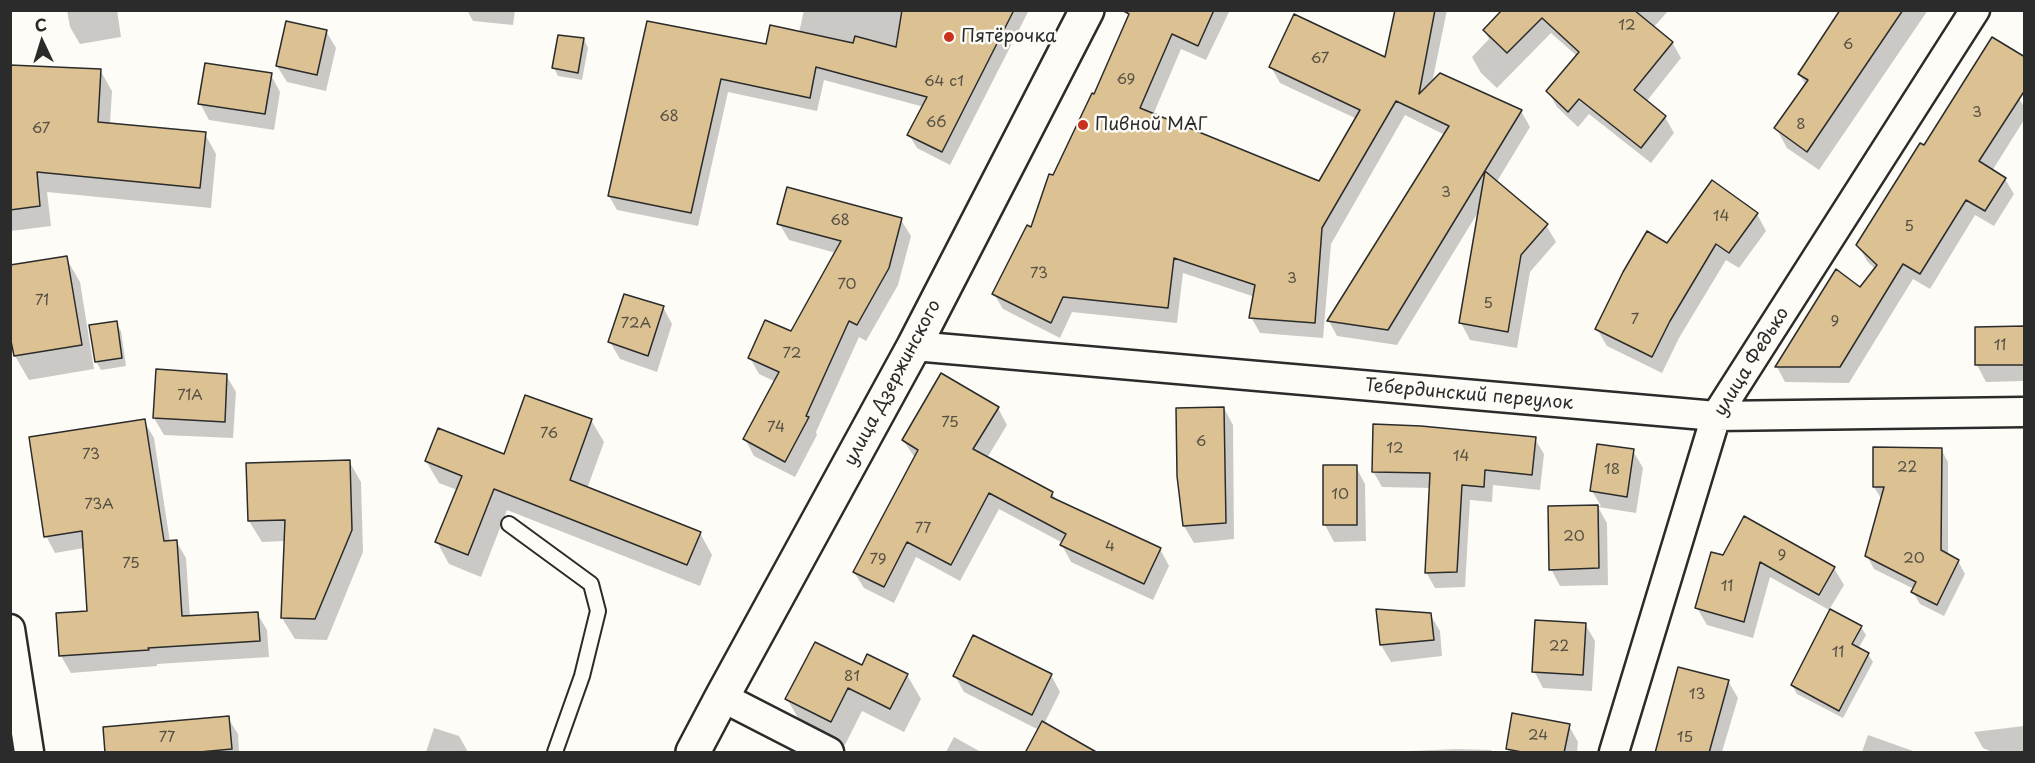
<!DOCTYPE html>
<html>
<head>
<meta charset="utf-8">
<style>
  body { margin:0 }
  #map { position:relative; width:2035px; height:763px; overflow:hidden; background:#fdfcf7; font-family:"Playpen Sans",sans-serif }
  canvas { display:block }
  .frame { position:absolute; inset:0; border:12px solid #2b2b2b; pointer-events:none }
  .north { position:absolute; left:12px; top:12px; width:60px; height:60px; -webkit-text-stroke:4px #fdfcf7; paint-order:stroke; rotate:356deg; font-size:16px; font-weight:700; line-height:24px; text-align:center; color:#2b2b2b }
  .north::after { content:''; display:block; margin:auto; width:21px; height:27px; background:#2b2b2b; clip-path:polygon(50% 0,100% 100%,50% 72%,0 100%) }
</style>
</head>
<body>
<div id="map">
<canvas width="2035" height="763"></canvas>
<div class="frame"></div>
<div class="north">С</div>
</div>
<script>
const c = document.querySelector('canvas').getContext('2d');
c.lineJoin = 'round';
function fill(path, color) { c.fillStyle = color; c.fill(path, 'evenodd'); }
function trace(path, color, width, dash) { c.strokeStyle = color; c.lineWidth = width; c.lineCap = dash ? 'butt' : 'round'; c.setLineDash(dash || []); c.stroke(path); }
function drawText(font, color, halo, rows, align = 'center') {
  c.font = font + ' "Playpen Sans",sans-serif'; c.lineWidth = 5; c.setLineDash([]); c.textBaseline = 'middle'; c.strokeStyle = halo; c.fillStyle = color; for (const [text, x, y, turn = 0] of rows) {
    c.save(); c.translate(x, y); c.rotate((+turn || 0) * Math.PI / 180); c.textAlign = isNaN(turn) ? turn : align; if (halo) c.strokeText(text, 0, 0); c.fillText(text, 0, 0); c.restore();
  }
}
fill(new Path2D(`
  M67,10H117L121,37L80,44L70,27Z
  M467,10H515L513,25L473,21Z
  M804,10H1029L950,165L917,148L909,135L924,107L824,80L817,111L728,92L698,226L617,210L609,196L648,23L767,46L799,33Z
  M1132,10H1230L1206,60L1181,49L1153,115L1320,183L1357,119L1280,83L1271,67L1387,59L1396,10H1447L1432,83L1521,111L1530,127L1496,183L1546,225L1556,242L1530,272L1517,348L1470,340L1461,323L1480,209L1397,345L1337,336L1329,321L1445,135L1405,115L1331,244L1323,338L1260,333L1251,317L1255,297L1183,273L1177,323L1072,312L1060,338L1003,309L994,294L1032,229L1054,177L1095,96Z
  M1504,10H1669L1653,28L1672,42L1681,58L1646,102L1665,117L1674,133L1651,163L1589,114L1578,127L1557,107L1548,91L1577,56L1551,33L1497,88L1481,73L1472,57L1489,39L1484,30Z
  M1842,10H1928L1819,170L1787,148L1776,128L1806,85L1799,74Z
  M326,31L336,48L326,91L287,82L277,66Z
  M584,39L588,48L582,80L558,76L554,68Z
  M10,67L100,70L112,91L110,124L205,134L216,154L211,208L47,192L51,226L11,231Z
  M271,75L280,92L274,130L209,120L200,103Z
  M2019,98L2024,107V120L1992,171L2005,179L2014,194L1994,226L1975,215L1930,289L1913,279L1849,383L1785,382L1777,367L1860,289L1876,270L1867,261L1858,245L1924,147Z
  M1757,214L1766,231L1739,268L1726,260L1679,338L1662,373L1607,346L1597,329L1668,245Z
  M901,220L911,236L898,285L866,341L859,337L816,432L817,435L795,477L754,456L745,439L776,382L759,374L750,358L792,333L836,253L789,240L779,223Z
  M66,258L80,282L94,369L29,380L15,356Z
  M663,307L672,324L657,372L620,359L610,342Z
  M116,323L121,331L126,366L101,370L96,361Z
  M2024,327V381L1986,382L1977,365Z
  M226,375L236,392L233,438L164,435L154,418Z
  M998,408L1007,425L987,458L1052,493L1057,501L1160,549L1169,566L1153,600L1071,562L1062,545L1063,543L999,509L960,581L916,557L894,603L864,588L854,572L915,458L903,440Z
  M1224,408L1233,425L1234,539L1194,543L1184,526L1178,476Z
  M591,420L604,442L587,489L700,533L712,555L700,586L507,510L481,577L449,564L437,542L457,490L439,483L426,461L504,456Z
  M144,421L154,438L170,542L176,541L186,558L190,617L257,613L267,630L269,657L157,664V666L71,673L61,656L89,612L84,548L55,553L46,536Z
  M1535,439L1544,454L1540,490L1493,485L1492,502L1470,500L1465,587L1435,588L1426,572L1431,488L1382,487L1373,471Z
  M1941,449L1948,462V556L1958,561L1965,574L1944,616L1920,604L1913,592L1914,589L1874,569L1867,556L1882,500L1874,487Z
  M1633,451L1643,468L1636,513L1598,507L1607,523L1608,585L1560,586L1551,569L1549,508L1601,506L1592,491Z
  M349,461L361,482L363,552L327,640L295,639L282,618L285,541L262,542L249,521Z
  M1356,467L1365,484L1366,541L1334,542L1325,525Z
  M1723,557L1834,568L1844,585L1829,610L1861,627L1866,635L1858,649L1868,654L1873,662L1843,718L1797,694L1792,685L1831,611L1770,577L1753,638L1707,625L1697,608Z
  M1430,614L1440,631L1442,656L1391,662L1381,645Z
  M1585,624L1595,641L1592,691L1543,688L1534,671Z
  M862,667L907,675L921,699L904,732L862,711L845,745L801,723L787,699Z
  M1051,675L1060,692L1044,724L1039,730L964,692L955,676Z
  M1728,681L1738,698L1722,752H1656Z
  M228,718L238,734L239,752H107Z
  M1569,726L1578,742L1577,752H1510L1507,748Z
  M2024,726V752H1992L1983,748L1974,732Z
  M434,728L459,736L468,752H426Z
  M1868,735L1916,752H1862Z
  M954,737L981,752H946Z
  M1457,749L1491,750L1493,752H1386Z`), '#0003');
const building = new Path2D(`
  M902,10H1014L942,152L907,135L927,97L816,67L810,98L721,79L691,213L608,196L647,21L766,44L770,25L853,43L855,36L896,47Z
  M1122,10H1214L1198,46L1172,34L1140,108L1319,181L1360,110L1269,67L1294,14L1385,57L1395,10H1435L1419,94L1440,73L1522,110L1388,330L1327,321L1449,126L1396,101L1322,228L1315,323L1249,318L1255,285L1174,258L1168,308L1063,297L1051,323L992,294L1027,225L1031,227L1049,174L1053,175L1092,93L1094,94L1129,14Z
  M1502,10H1634L1673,42L1634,90L1666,116L1641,148L1579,99L1568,112L1546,91L1579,52L1542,18L1507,53L1483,30Z
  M1840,10H1903L1807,152L1774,128L1808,80L1798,74Z
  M286,21L327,30L317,75L276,66Z
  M558,35L584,38L578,73L552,68Z
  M1992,37L2025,57V90L1979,161L2006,178L1985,211L1966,200L1920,274L1903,264L1840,367H1775L1836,269L1860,287L1877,265L1856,245L1920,143L1924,145Z
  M205,63L272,73L265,114L198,104Z
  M10,65L101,69L98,122L206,132L200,188L37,172L40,206L10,210Z
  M1485,171L1548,224L1521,255L1508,332L1459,323Z
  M1712,180L1758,213L1729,253L1716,244L1670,321L1652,357L1595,329L1623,272L1647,231L1667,243Z
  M787,187L902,218L889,268L857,325L849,321L806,416L809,417L785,462L743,439L779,372L748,358L765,320L791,331L841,241L777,224Z
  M67,256L82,345L14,356L10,336V265Z
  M624,294L664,306L648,356L608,342Z
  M117,321L122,358L95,362L89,325Z
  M2025,326V365H1975V327Z
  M156,369L227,374L225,422L153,418Z
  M941,373L999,407L973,449L1053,492L1051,497L1161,548L1144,584L1060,545L1066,534L989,493L951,565L907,542L884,587L853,572L918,450L902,440Z
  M525,395L592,419L570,480L701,532L687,565L494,489L468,555L435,542L462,476L425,461L438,428L504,454Z
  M1224,407L1226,523L1183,526L1177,476L1176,408Z
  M145,419L164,541L177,540L182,616L258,612L260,641L148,648L149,650L59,656L56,613L87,611L82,531L44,537L29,437Z
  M1373,424L1421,426L1536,437L1532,475L1485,470L1484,487L1462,485L1457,572L1425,573L1430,473L1372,472Z
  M1597,444L1634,449L1627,497L1590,491Z
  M1873,447L1942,448L1941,550L1959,560L1937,605L1911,592L1916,582L1865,556L1884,487H1873Z
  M350,460L352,530L315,619L281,618L285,520L248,521L246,463Z
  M1323,465H1357V525H1323Z
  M1598,505L1599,568L1549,570L1548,506Z
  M1744,516L1835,567L1819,595L1760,562L1744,622L1695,608L1711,552L1723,555Z
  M1376,609L1431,613L1434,640L1380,645Z
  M1830,609L1862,626L1852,644L1869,653L1839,711L1791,685Z
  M1535,620L1586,623L1583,675L1532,672Z
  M973,635L1052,674L1032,715L953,676Z
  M815,642L862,665L867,654L908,674L890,709L848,688L831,722L785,699Z
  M1678,667L1729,680L1709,753H1655Z
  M1512,713L1570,724L1564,753H1527L1506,749Z
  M229,716L232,749L189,753H105L103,727Z
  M1042,721L1098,753H1025Z`);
fill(building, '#dcc292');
trace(building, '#2b2b2b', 1.5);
const lane = new Path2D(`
  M509,524L591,584L598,611L582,676L555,752`);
const street = new Path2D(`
  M914,346L1716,416L2024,412
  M10,629L29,752
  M722,697L829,752
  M1614,752L1716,416L1975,10`);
const secondary = new Path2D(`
  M693,752L722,697L914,346L1087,10`);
trace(lane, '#2b2b2b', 18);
trace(street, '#2b2b2b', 33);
trace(secondary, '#2b2b2b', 38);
trace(lane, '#fdfcf7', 14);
trace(street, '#fdfcf7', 28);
trace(secondary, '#fdfcf7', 33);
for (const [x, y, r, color] of [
  [949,37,6,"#c8321e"],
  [1083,125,6,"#c8321e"]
]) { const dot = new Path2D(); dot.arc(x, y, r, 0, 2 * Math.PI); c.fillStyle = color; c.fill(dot); trace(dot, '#fdfcf7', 2); }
drawText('15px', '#575145', null, [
  ["12",1627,26],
  ["6",1848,45],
  ["67",1320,59],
  ["69",1126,80],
  ["64 с1",944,82],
  ["3",1977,113],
  ["68",669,117],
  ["66",936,123],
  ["8",1801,125],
  ["67",41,129],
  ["3",1446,193],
  ["14",1721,217],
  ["68",840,221],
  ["5",1909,227],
  ["73",1039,274],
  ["3",1292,279],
  ["70",847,285],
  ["71",42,301],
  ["5",1488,304],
  ["7",1635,320],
  ["9",1835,322],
  ["72А",636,324],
  ["11",2000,346],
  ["72",792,354],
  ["71А",190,396],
  ["75",950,423],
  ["74",776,428],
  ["76",549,434],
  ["6",1201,442],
  ["12",1395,449],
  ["73",91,455],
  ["14",1461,457],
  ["22",1907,468],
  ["18",1612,470],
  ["10",1340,495],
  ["73А",99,505],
  ["77",923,529],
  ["20",1574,537],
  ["4",1110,547],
  ["9",1782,556],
  ["20",1914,559],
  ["79",878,560],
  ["75",131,564],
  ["11",1727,587],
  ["22",1559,647],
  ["11",1838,653],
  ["81",852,677],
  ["13",1697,695],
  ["24",1538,736],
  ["77",167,738],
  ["15",1685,738]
]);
drawText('18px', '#2b2b2b', '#fdfcf7', [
  ["Пятёрочка",961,37],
  ["Пивной МАГ",1095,125]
], 'left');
drawText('18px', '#2b2b2b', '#fdfcf7', [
  ["улица Федько",1752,362,-58],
  ["улица Дзержинского",893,383,-62],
  ["Тебердинский переулок",1469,395,5]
]);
</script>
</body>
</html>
